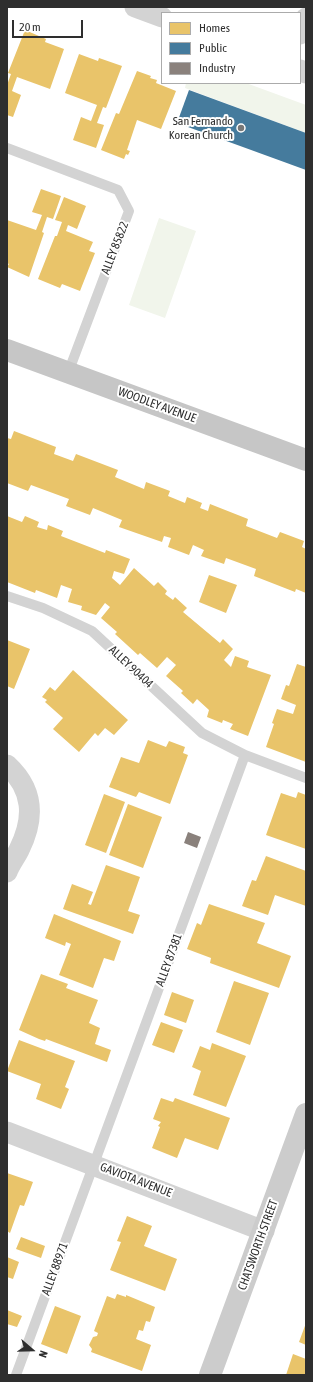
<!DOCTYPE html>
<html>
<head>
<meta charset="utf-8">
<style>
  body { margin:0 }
  #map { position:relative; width:313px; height:1382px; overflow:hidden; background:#fff; font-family:"Asap Condensed",sans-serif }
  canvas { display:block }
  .frame { position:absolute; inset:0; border:8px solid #2e2e2e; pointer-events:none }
  .legend { position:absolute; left:161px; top:12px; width:140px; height:72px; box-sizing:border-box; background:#fff; border:1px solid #ababab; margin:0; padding:5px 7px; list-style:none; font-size:12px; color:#2e2e2e }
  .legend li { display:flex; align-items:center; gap:8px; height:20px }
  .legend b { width:20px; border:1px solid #ababab }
  .north { position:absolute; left:12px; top:1330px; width:40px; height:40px; -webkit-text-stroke:3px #fff; paint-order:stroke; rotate:110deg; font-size:11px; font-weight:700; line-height:16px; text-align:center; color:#2e2e2e }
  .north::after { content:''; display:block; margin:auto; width:14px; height:18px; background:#2e2e2e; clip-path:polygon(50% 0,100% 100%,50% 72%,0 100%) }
  .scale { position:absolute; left:12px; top:20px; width:71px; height:18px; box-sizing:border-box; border:2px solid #2e2e2e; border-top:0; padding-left:5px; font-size:12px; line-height:14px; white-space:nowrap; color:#2e2e2e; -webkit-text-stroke:3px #fff; paint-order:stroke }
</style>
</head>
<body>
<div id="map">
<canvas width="313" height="1382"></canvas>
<div class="frame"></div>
<ul class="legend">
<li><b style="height:11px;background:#e9c46a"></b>Homes</li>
<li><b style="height:11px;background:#457b9d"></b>Public</li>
<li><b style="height:11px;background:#8a817c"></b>Industry</li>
</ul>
<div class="north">N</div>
<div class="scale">20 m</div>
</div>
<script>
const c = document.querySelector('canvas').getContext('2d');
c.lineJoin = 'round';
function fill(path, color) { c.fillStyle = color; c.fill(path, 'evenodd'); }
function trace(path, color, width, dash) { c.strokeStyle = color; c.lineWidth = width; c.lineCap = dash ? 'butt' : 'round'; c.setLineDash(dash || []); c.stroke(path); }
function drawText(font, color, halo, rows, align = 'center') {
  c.font = font + ' "Asap Condensed",sans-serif'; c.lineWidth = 4; c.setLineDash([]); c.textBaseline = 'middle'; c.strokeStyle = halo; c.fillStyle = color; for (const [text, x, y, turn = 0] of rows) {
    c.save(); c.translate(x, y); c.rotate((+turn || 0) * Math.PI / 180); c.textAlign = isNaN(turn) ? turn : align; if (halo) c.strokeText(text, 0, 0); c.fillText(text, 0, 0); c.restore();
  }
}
fill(new Path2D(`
  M186,83H246L306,105V133L185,88Z
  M159,218L196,231L165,318L129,305Z`), '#f1f5eb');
fill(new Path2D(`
  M25,30L46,39L45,42L64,49L50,89L17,77L12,91L21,95L13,117L7,115V85L11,74L8,73Z
  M79,54L98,61L99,58L122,66L106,108L103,107L97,123L104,125L96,148L73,140L81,117L91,121L97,105L65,93Z
  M137,71L151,76L150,78L157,80L156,83L176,91L161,129L137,120L127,150L130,151L128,155L126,154L124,159L101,150L116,113L119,114Z
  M41,189L61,196L53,219L47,217L42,232L44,233L29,277L7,267L9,264L7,263V220L36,230L42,215L32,212Z
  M64,197L86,206L77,229L68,225L66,231L93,242L89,251L95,253L80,291L62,284L60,288L38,279L55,236H57L62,222L55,220Z
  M14,431L56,447L54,454L73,461L76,454L118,470L115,477L144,489L146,482L170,491L168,496L185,503L187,497L202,503L200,508L208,511L210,504L248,519L246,526L277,538L280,532L304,541L302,547L306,549V593L296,589L295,592L254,576L256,569L226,558L224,564L201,556L204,550L193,545L189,555L168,547L171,538L164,536L162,542L119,527L122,520L93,508L90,515L66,506L69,499L31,485L28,491L7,483V438L11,439Z
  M7,516L22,522L25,516L39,522L37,527L47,530L48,525L63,531L61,536L105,553L106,550L130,559L124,574L114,571L112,578L120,585L134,568L154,586L158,582L167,591L165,594L173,600L175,597L187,608L183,612L220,643L223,639L233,649L224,660L231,667L235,656L249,661L247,667L271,675L248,736L230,729L233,724L223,720L222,723L207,717L209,710L197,699L193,704L181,693L183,691L166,676L176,665L167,657L157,668L140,653L138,655L115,634L117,632L101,618L110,607L105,603L96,615L81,610L82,606L68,602L72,589L61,585L57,598L36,590L35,593L7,582Z
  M209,575L237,585L226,613L199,602Z
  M7,640L30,649L14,689L7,686Z
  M297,664L306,667V762L266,747L274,724L272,723L277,709L293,714L296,705L281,699L286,685L289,686Z
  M73,670L128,720L114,735L105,728L98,736L95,733L79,752L53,729L63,718L45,702L47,700L42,697L50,687L55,691Z
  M148,740L166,747L169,741L185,747L183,753L188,755L170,804L139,792L136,797L109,787L121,757L139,763Z
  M298,792L306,795V849L266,835L281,793L296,798Z
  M104,794L125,802L106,853L85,845Z
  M128,804L162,817L143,868L109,855Z
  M266,856L306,871V906L275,895L268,915L242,906L252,880L256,881Z
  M106,865L140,877L128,911L140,915L133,934L63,909L72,884L93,892L88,904L91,905Z
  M209,904L265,923L257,943L291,956L279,988L210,963L211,958L187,949L197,923L201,925Z
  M54,914L121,941L114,961L104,958L93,988L59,975L71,944L66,942L65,946L45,938Z
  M41,974L68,984L66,988L98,1000L89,1023L100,1028L95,1044L111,1050L107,1062L46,1039L45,1041L39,1039L19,1030Z
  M234,981L269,993L250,1045L216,1032Z
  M172,992L194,1000L186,1023L164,1015Z
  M161,1022L183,1030L174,1053L152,1045Z
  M19,1040L75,1061L65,1087L69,1089L61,1109L36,1099L41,1084L7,1071Z
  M212,1043L246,1056L226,1107L193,1095L201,1071L192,1067L200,1046L210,1050Z
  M161,1098L173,1102L175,1098L230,1118L218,1150L185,1138L177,1158L152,1148L160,1127L158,1126L161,1122L153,1119Z
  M7,1173L33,1182L24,1206L20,1205L10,1233L7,1231Z
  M127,1216L152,1226L144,1246L177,1259L165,1291L110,1270L121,1242L117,1241Z
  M21,1237L45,1246L41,1258L16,1249Z
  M7,1257L19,1262L13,1279L7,1277Z
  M117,1294L126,1297V1295L155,1307L150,1322L146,1321L143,1331L139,1330L136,1339L151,1345L142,1371L91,1352L92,1349L89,1345L93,1337L97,1336L98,1333L94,1331L107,1296L115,1299Z
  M55,1306L81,1316L67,1354L41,1344Z
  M7,1310L22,1316L17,1327L7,1324Z
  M306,1323V1345L299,1342Z
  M293,1354L306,1359V1375H286Z`), '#e9c46a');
fill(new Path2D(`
  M189,90L306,133V170L177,123Z`), '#457b9d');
fill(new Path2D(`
  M188,832L201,837L197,848L184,843Z`), '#8a817c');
trace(new Path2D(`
  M7,148L118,190L129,211L68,373
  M7,596L43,608L92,631L202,733L245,755L306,778
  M16,1375L245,755`), '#d3d3d3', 10);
trace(new Path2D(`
  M135,7L162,17
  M300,34L306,18
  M300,70L306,73
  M7,765C34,790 35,818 19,850C15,858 10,864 7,872
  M7,1132L264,1231`), '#d3d3d3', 21);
trace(new Path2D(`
  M210,1375L306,1114`), '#ccc', 22);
trace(new Path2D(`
  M7,350L306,460`), '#c6c6c6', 22);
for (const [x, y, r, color] of [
  [241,128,4,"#777"]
]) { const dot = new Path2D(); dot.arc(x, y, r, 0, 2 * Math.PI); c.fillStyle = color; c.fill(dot); trace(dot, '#fff', 1.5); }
drawText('12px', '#2e2e2e', '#fff', [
  ["San Fernando",233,121],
  ["Korean Church",233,135]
], 'right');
drawText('12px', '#2e2e2e', '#fff', [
  ["ALLEY 85822",115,248,-69],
  ["WOODLEY AVENUE",157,405,20],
  ["ALLEY 90404",131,667,43],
  ["ALLEY 87381",169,960,-70],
  ["GAVIOTA AVENUE",136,1180,21],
  ["CHATSWORTH STREET",258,1245,-70],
  ["ALLEY 88971",55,1269,-70]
]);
</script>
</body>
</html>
